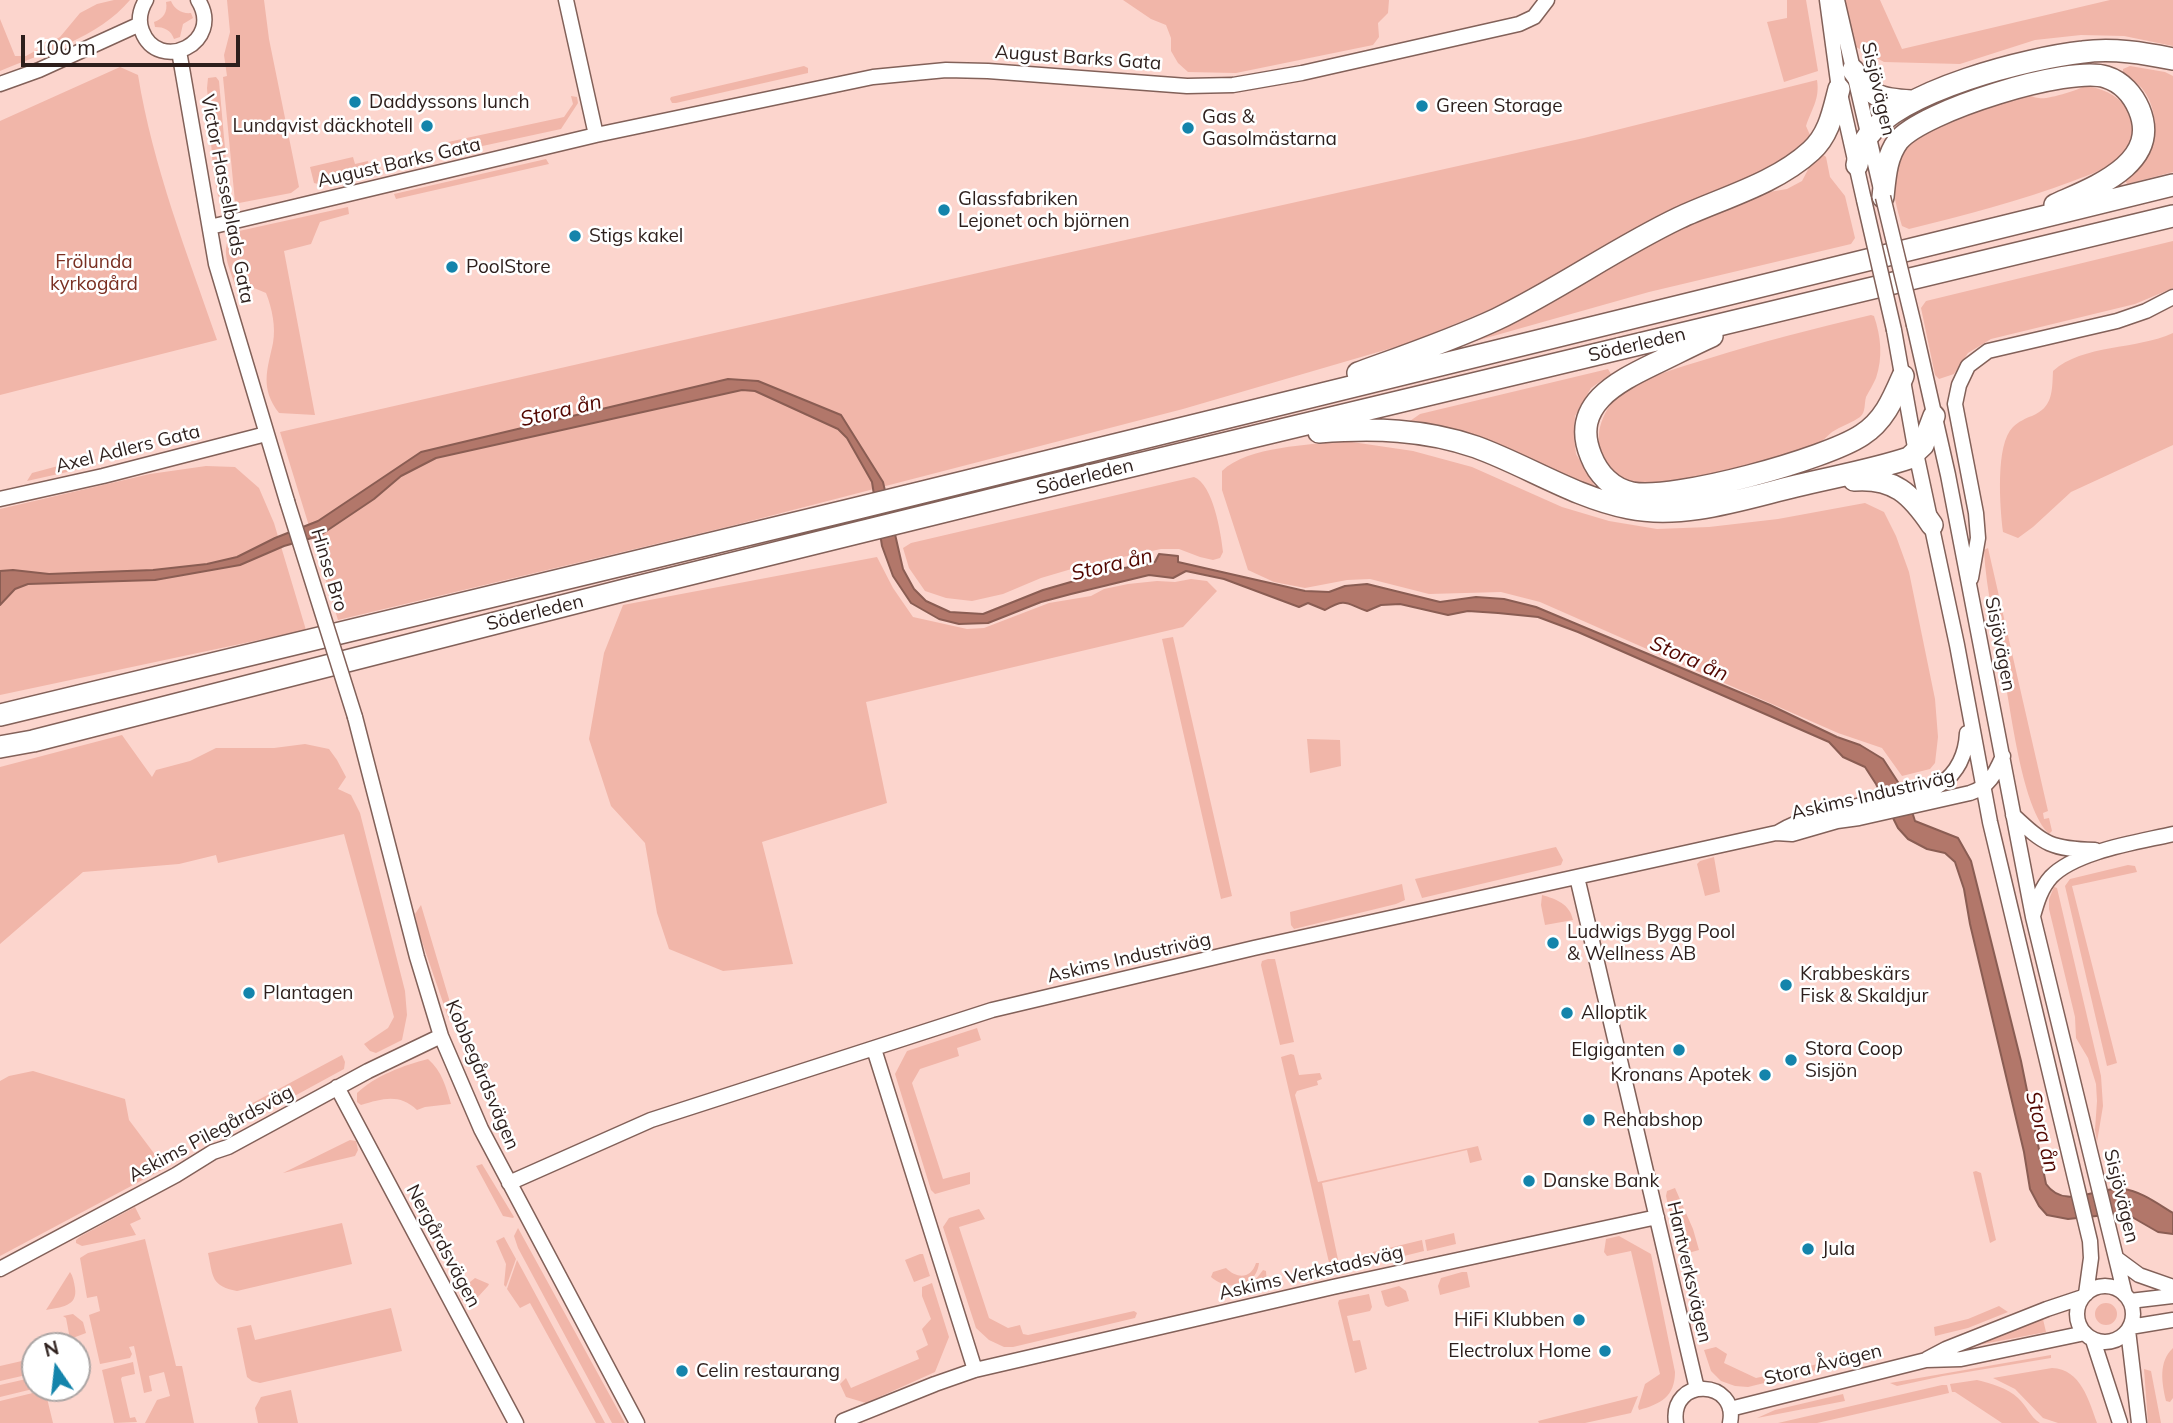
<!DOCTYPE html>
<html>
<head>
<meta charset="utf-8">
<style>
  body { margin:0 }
  #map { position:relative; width:2173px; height:1423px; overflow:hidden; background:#fcd5cd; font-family:Mulish,sans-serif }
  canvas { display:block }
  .north { position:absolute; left:21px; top:1332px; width:70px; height:70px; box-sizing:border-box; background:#fff; border:2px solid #aba5a4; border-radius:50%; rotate:346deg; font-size:19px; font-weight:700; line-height:28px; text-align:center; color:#2d1f1c }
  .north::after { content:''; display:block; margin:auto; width:24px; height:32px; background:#1484ab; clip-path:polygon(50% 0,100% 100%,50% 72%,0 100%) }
  .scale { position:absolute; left:21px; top:35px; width:219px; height:32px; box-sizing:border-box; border:4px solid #2d1f1c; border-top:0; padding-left:9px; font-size:21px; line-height:24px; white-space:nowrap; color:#2d1f1c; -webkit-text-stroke:5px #fff; paint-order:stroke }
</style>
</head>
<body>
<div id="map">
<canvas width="2173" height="1423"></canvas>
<div class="north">N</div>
<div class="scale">100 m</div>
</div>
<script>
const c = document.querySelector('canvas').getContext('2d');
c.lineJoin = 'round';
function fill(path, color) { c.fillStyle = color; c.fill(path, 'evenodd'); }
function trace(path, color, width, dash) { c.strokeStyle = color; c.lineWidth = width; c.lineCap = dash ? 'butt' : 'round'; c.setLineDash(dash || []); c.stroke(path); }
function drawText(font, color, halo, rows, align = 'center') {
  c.font = font + ' Mulish,sans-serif'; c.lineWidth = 5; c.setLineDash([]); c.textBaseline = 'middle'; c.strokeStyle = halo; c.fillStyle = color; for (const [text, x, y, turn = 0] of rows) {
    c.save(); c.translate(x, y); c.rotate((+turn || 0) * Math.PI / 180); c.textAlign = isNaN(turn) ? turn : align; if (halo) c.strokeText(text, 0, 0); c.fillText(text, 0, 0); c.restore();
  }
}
fill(new Path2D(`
  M114,0H130C98,38 45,52 0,71V19L15,56H26L60,37L80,13L97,4Z
  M227,0H264L269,39L299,187L291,193L239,203L235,202L223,77L227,76L224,55L230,32Z
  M1123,0H1389L1388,13L1378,23L1379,37L1373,45L1236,73L1188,72L1178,63L1171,51V38L1166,25L1151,19Z
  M1787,0H1806L1818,71L1784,82L1767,22L1787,18Z
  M1843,0H1880L1902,49L2110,0H2173V46L2124,36L2081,35L2035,40L1960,64L1884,62L1856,47Z
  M171,1C174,9 182,14 191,13L193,18L183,24L180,37L174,39C171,30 164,27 155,27L154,22C163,19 168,12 166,2Z
  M804,66L808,68V73L676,103H672L670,99L671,97Z
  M2130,66L2165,72L2173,76V172L2127,184L2125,180C2132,173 2140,167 2145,160C2158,141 2158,110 2144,91C2139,83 2130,80 2123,73V69Z
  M120,67L138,75C153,167 187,253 217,340L0,395V121Z
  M216,77L219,81L230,205L218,196L213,169L207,88L208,78Z
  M1817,80C1820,99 1812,108 1806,126L1810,135L1816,139L1802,151L1537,290L1409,343L1183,409L731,526L338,620L280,432L1013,265L1584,138Z
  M2085,86C2101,88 2117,94 2126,108C2135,124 2134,144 2120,157C2107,170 2090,174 2073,181C2020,201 1965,215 1909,229L1902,226C1895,201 1886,173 1902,148C1912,131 2002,98 2024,95C2030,94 2033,98 2039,98C2047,100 2078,90 2085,86Z
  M571,96L577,97L578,103L561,129L450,153L448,142L564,117L573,104Z
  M1822,154L1826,157L1830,177L1845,196L1855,238L1851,244L1649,292L1440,351L1441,348L1550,304L1631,254L1712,211L1757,194L1787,189L1802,181L1812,162Z
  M353,157L355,164L368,161L370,171L389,168L318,184L314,183L310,167Z
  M546,159L549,164L396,199L394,194Z
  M348,207L349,214L320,222L311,244L284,251L315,415L279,413C260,388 267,371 273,343C276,327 272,308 266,293L242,283L235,285C229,266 216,242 239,231Z
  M2173,241V288L2135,304L1991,339L1968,353L1954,374L1939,379L1935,375L1921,308L1926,301Z
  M1871,315L1874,316C1881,337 1883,357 1876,378C1873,385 1869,391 1866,397C1864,404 1866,412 1860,417C1852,423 1841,426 1832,432C1825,438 1820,444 1811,448C1781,463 1661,490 1630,481C1614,476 1605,463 1600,447C1594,427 1610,398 1628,388C1652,375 1681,367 1707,359C1761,342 1816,328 1871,315Z
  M2173,333V445L2071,492L2033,527L2018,538L2003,532C2000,508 1995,444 2013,427C2018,422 2026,418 2032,416C2053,407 2052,392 2053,371C2083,344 2136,350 2173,333Z
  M1608,369L1611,374L1591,388L1575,416L1574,437L1576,454L1596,488L1413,424L1410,421L1420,414Z
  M1345,441L1413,451L1472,467L1562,507L1609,521L1657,529L1709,527L1778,519L1865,503L1884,512L1896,536L1909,572L1935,699L1938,737L1935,763L1930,769L1902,776L1882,748L1838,733L1540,602L1501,592L1429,594L1370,579L1347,580L1305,588L1274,582L1248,570L1222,490V471C1248,446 1310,445 1345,441Z
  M72,466L76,470L27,481L32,473L58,466Z
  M206,466L235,467L259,488L274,523L306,630L0,695V509L150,474Z
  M1194,477C1213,484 1221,533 1223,552L1220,558L1213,560L1200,557L1179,549H1161L1085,565L1041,578L1003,594L972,601L946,598L925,591L909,568L903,548L911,543Z
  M1988,548L2048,811L2043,813L2044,819L2049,818L2052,831L2049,834C2022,808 2012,715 2004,676C1997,635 1986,591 1984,550Z
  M877,557L893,588L913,617L967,629L984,628L1049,603L1091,596L1104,589L1128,584L1157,581L1175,582L1191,579L1207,581L1217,591L1183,627L866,702L887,803L762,842L793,964L723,971L669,949L657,913L645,843L611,806L589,739L604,653L623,605Z
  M1173,637L1232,896L1221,899L1162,639Z
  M122,735L152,777L156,770L190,761L216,748H274L305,744L329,749L337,760L346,777L338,789L351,795L360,813L405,991L407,1015L402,1040L376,1053L370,1051L364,1044L388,1028L394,1017L344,834L218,863L216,855L179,864L83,872L0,944V767Z
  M1307,739L1340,740L1341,766L1310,773Z
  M1556,847L1563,860L1561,865L1422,898L1415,879Z
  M1714,857L1720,892L1705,896L1697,864L1700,861Z
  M2128,865L2135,866L2137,872L2072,886L2117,1063L2107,1066L2065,886L2070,879Z
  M1402,884L1405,900L1396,904L1294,929L1291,925L1290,912Z
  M2054,887L2057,888L2101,1076L2103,1106L2097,1142L2095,1130L2097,1101L2096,1084L2088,1058L2076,1038L2075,1017L2049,909V899Z
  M1542,895C1556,899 1570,904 1573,920L1545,925L1541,905Z
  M421,905L455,1019L454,1020L448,1017L419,933L415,914Z
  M1268,959H1275L1294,1042L1280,1045L1261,965L1262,961Z
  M977,1028L981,1040L957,1048L959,1056L920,1069L912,1083L943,1179L970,1172V1184L935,1194L931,1190L895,1074L907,1051Z
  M1291,1054L1294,1055L1299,1075L1320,1073L1322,1079L1317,1081L1318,1085L1297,1091L1295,1095L1318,1182L1478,1146L1482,1160L1470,1163L1467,1150L1322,1183L1340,1269L1331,1271L1281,1057Z
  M342,1055L345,1062L344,1069L267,1111L253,1112L247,1106Z
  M428,1059C442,1071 446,1087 451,1104L425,1107L417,1110C399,1093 382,1099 361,1105L357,1102V1093C375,1076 404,1065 428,1059Z
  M33,1071L125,1099L129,1120L165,1168L0,1256V1081L9,1076Z
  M350,1140L356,1141L358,1150L355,1156L283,1173Z
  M482,1164L514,1217L513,1218L503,1216L476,1166Z
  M1976,1171L1981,1173L1996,1240L1990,1243L1973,1172Z
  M1675,1188L1693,1229L1699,1250L1681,1255L1694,1308L1691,1306L1666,1196L1667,1191Z
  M135,1207L141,1219L130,1224L136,1235L82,1246L76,1243V1240L81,1236Z
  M979,1209L985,1219L959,1227L989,1318L1008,1328L1020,1325L1023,1334L1028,1335L1134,1311L1137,1313L1135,1318L1013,1347H1004L989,1340L976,1328L943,1227L949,1218Z
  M342,1223L352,1264L237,1291C211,1286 213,1277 208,1253Z
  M518,1228L625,1423H612L518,1248L514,1236Z
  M1454,1233L1456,1244L1427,1251L1425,1240Z
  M1619,1236L1651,1254L1675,1372C1675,1397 1660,1404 1639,1410L1638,1407L1645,1384L1660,1374L1631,1251L1607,1256L1604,1252L1606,1239Z
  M504,1237L516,1259L506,1287L504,1285L506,1264L496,1241Z
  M145,1239L176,1366H182L194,1423H145L157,1400L170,1396L164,1372L149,1376L152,1391L144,1393L134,1346L129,1347L132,1354L130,1358L100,1364L89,1315L100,1311L97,1296L87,1298L80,1258L88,1253Z
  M1422,1240L1424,1251L1392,1259L1389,1248Z
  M1386,1249L1388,1259L1358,1266L1355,1256Z
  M920,1254H923L930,1276L914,1282L905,1260Z
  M517,1260L605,1423H596L530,1303L520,1308L507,1289Z
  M1256,1263H1259C1256,1288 1228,1292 1211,1277L1213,1272L1226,1268C1237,1279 1251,1279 1256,1263Z
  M1263,1270L1266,1271L1267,1287L1230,1296L1225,1290C1243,1292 1253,1284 1263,1270Z
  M70,1272C73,1276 74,1282 75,1288C78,1307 60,1307 46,1310Z
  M1462,1272H1467L1470,1287L1440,1295L1438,1286L1441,1278Z
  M475,1278L489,1284L488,1286L476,1299L463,1301L459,1296L460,1290Z
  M932,1283L949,1337L935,1372L866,1403L846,1397L840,1384L846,1378L851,1388L919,1359L916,1351L928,1345L922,1329L931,1319L922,1296V1287Z
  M1399,1286L1406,1291L1409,1301L1388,1307L1385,1305L1381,1291Z
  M1369,1294L1372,1307L1370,1311L1347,1316L1353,1341L1360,1340L1367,1369L1355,1373L1338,1303L1339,1300Z
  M2095 1314a11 11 0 1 1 22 0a11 11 0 1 1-22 0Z
  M1999,1306L2008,1312L1968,1328L1935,1336L1934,1327L1968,1319Z
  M391,1308L402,1351L260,1383L252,1381L247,1377L237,1328L251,1325L255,1340Z
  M73,1314L83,1322L86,1333L70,1339L66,1318L63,1316Z
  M2042,1315L2046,1332L1978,1345V1344Z
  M1716,1347L1727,1354L1724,1363L1756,1378L1871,1352L1849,1362L1748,1387L1735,1386L1721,1381L1711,1371L1704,1350Z
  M2173,1348V1398L2170,1402L2166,1401C2162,1383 2158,1362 2173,1348Z
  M2051,1355V1358L1943,1376L1897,1386L1890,1383Z
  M35,1358V1373L0,1381V1366Z
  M133,1362L135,1374L122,1377L121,1379L130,1418L135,1417L137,1422L114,1423L102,1370Z
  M2052,1368C2081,1369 2089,1401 2097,1423H2058L2043,1418L2015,1389L1993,1378Z
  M2144,1369L2151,1371L2161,1423H2148Z
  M35,1377V1388H37L0,1397V1385Z
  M1977,1380C1990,1383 2008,1388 2018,1398C2027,1406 2030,1417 2040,1423H2002L1955,1392H1952L1950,1384Z
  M1942,1385H1947L1949,1393L1817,1423H1778Z
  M45,1390L53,1423H0V1401Z
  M291,1390L298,1423H258L255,1408L261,1397Z
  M1843,1394L1845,1401L1757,1418L1775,1410Z
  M1638,1396L1631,1413L1585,1423H1539L1538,1421Z`), '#f1b6a9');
const water = new Path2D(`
  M728,379L758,381L841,415L883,482L903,569L914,589L926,601L950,612L983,614L1043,590L1109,571L1155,562L1159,554L1178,556V562L1305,591L1329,592L1345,586L1367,584L1440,602L1476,597L1504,599L1536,607L1770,705L1837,737L1860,745L1883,759L1907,796L1915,821L1958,838L1971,861L2021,1061L2046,1184C2065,1211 2097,1186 2123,1189C2141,1191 2158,1204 2173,1213V1234L2158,1232L2125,1213L2068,1219L2047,1215L2039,1206L2030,1189L2024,1152L1970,924L1964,889L1955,862L1945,853L1927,849L1908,839L1898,828L1876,784L1865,767L1843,757L1829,742L1578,632L1538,617L1498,613L1468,611L1448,615L1400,604L1381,605L1367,611C1346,604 1347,597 1325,610L1308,603L1299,607L1224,579L1186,571L1173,578L1149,575L1071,594L1041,602L988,623L959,624L939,619L911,603L893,576L882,546L872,482L847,438L838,429L755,391L742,390L436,458L401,476L374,499L319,536L284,546L240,565L155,580L28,584L15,589L0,605V571L13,570L49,574L153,570L207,564L237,557L275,538L318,521L421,452Z`);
fill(water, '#b2776a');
trace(water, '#8a5d53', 2);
const minor = new Path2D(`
  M146,0C140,10 138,21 142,31C158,74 225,43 198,0
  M566,0L596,135
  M1827,0L1839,89L1864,200
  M1837,0L1880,185
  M179,51L216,264L287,501
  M0,84L39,70L140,24
  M210,227L596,135L873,77L946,70L988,71L1187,86L1233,85L1302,73L1519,24L1534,17L1547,0
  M1914,325L1948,475L2033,917L2125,1295
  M1894,330L1916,453L1957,645L1990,822L2090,1241L2091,1258L2086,1294
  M0,499L103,476L266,434
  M1971,578L1978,538L1976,513L1955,404L1959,385L1968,366L1988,351L2117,321L2146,311L2173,297
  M355,717L417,957L441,1036L481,1129L637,1423
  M2013,815C2045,845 2051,849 2095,850
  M1777,833C1812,812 1856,807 1895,798C1910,795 1929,793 1941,784C1959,771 1966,754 1967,733
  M1577,877L1697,1389
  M2033,916C2037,902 2041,888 2051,877C2076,851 2139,842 2173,834
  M874,1049L975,1370
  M337,1087L516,1423
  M509,1183L651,1120L992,1010L1254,948L1776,833L1792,834L1837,821L1859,818L1970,793C1989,787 1995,774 2003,756
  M2116,1258L2139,1275L2173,1287
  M0,1269L176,1175L213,1152L228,1147L368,1071L441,1036
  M2077 1314a28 28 0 1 1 56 0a28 28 0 1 1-56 0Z
  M2130,1301L2173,1296
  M2130,1327L2173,1320
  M2128,1330L2139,1423
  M2093,1340L2120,1423
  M1927,1359L1946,1349L2047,1309L2083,1297
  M1730,1409L1926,1360L1961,1359L2085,1333
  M843,1421L935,1384L975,1370L1333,1287L1657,1217
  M1676,1423C1669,1376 1739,1379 1730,1423`);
const highway = new Path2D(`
  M1853,70C1872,97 1878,99 1911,101
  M1857,165C1859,155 1861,145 1868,136C1901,90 2028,58 2083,52C2113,48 2144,53 2173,59
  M1883,197C1885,178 1886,157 1898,141C1922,111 2070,65 2106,77C2122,82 2133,95 2139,109C2162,164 2092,188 2055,205
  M1712,336C1692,345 1673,355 1654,364C1617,382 1570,405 1591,456C1598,474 1612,489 1632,493C1674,501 1826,459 1862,435C1884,421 1893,399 1903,376
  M1358,373C1405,356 1452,340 1497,319C1559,289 1616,248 1679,218C1722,198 1775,184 1811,151C1829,135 1833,112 1839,89
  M1319,432C1373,428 1424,429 1476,447C1528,466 1574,497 1629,508C1684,519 1742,499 1796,486C1833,477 1873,470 1909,458L1923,445L1934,416
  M1854,480C1894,477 1911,494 1932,525
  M0,715L858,508L2173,185
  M0,747L33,741L629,589L1027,491L2173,216`);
trace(minor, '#826159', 17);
trace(highway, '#826159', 24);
trace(minor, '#fff', 14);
trace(highway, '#fff', 21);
const minorBridge = new Path2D(`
  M1883,197L1914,325
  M1864,200L1894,330
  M287,501L355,717`);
trace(minorBridge, '#826159', 17, []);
trace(minorBridge, '#fff', 14);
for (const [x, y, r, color] of [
  [355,102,7,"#1484ab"],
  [1422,106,7,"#1484ab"],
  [427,126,7,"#1484ab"],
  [1188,128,7,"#1484ab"],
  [944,210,7,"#1484ab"],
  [575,236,7,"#1484ab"],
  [452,267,7,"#1484ab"],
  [1553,943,7,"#1484ab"],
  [1786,985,7,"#1484ab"],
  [249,993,7,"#1484ab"],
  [1567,1013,7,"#1484ab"],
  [1679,1050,7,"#1484ab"],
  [1791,1060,7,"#1484ab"],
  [1765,1075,7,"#1484ab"],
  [1589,1120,7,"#1484ab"],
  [1529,1181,7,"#1484ab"],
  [1808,1249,7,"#1484ab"],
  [1579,1320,7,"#1484ab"],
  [1605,1351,7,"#1484ab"],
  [682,1371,7,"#1484ab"]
]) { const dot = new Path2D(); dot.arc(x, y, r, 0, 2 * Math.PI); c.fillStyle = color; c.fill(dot); trace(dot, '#fff', 2.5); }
drawText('19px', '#2d1f1c', '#fff', [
  ["August Barks Gata",1078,58,4],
  ["Sisjövägen",1878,89,77],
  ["August Barks Gata",399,163,-13],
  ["Victor Hasselblads Gata",227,199,79],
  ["Söderleden",1637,345,-13],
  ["Axel Adlers Gata",128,449,-14],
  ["Söderleden",1085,477,-14],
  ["Hinse Bro",329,570,73],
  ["Söderleden",535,613,-14],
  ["Sisjövägen",2000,644,79],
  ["Askims Industriväg",1873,795,-13],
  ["Askims Industriväg",1129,958,-13],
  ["Kobbegårdsvägen",482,1075,67],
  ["Askims Pilegårdsväg",211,1134,-28],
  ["Sisjövägen",2121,1196,76],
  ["Nergårdsvägen",443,1246,62],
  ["Hantverksvägen",1689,1272,77],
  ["Askims Verkstadsväg",1311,1273,-13],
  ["Stora Åvägen",1823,1365,-14]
]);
drawText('19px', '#2d1f1c', '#fff', [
  ["Daddyssons lunch",369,102],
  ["Green Storage",1436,106],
  ["Gas &",1202,117],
  ["Gasolmästarna",1202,139],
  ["Lundqvist däckhotell",413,126,"right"],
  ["Glassfabriken",958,199],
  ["Lejonet och björnen",958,221],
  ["Stigs kakel",589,236],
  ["PoolStore",466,267],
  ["Ludwigs Bygg Pool",1567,932],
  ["& Wellness AB",1567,954],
  ["Krabbeskärs",1800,974],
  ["Fisk & Skaldjur",1800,996],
  ["Plantagen",263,993],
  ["Alloptik",1581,1013],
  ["Stora Coop",1805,1049],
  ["Sisjön",1805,1071],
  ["Elgiganten",1665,1050,"right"],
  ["Kronans Apotek",1751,1075,"right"],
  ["Rehabshop",1603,1120],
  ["Danske Bank",1543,1181],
  ["Jula",1822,1249],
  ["HiFi Klubben",1565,1320,"right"],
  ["Electrolux Home",1591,1351,"right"],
  ["Celin restaurang",696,1371]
], 'left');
drawText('19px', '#7a3022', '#fff', [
  ["Frölunda",94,262],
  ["kyrkogård",94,284]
]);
drawText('italic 21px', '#520700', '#fff', [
  ["Stora ån",561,411,-13],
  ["Stora ån",1112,565,-13],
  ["Stora ån",1689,659,24],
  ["Stora ån",2042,1132,76]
]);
</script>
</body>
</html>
